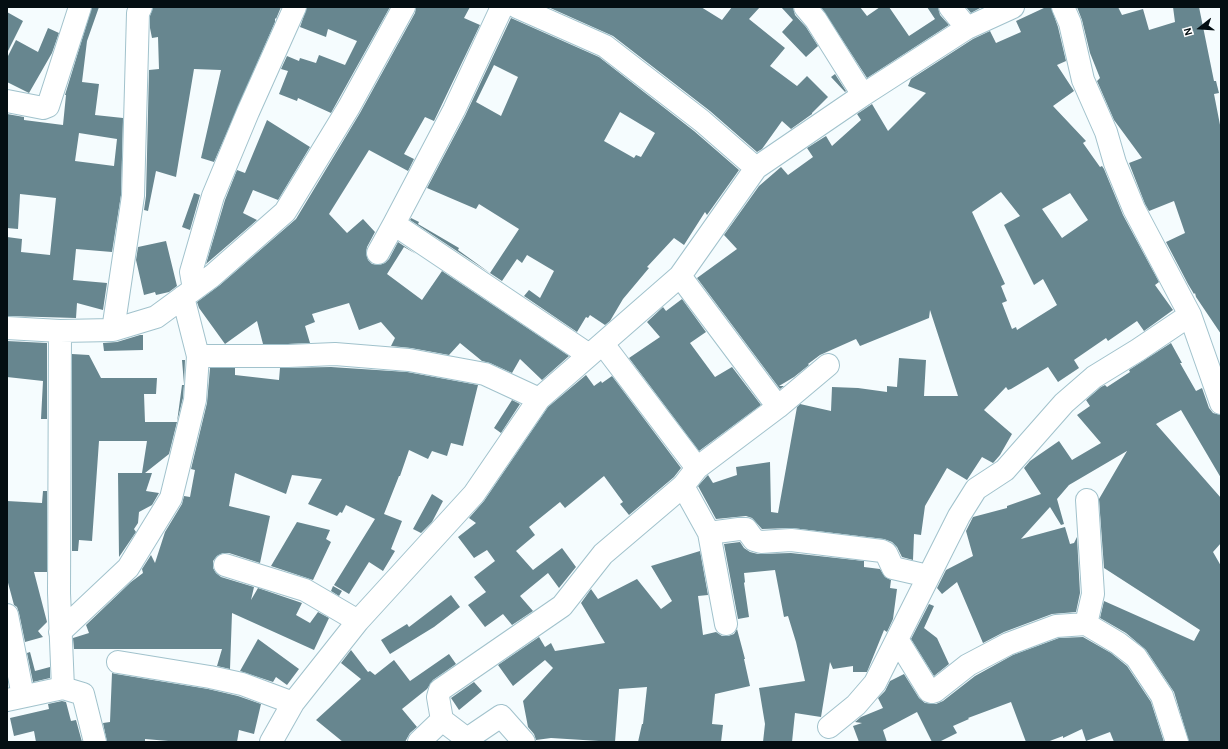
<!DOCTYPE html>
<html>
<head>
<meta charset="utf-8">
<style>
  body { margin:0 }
  #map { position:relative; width:1228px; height:749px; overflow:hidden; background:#f5fcfe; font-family:"Alegreya Sans",sans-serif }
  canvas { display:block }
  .frame { position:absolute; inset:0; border:8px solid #040e12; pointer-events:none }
  .north { position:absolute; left:1180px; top:8px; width:40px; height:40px; -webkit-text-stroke:3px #fff; paint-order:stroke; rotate:253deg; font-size:11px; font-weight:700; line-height:16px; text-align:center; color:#040e12 }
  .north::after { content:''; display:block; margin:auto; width:14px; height:18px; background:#040e12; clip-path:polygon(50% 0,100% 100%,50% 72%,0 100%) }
</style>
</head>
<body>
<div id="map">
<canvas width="1228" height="749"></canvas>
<div class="frame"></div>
<div class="north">N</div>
</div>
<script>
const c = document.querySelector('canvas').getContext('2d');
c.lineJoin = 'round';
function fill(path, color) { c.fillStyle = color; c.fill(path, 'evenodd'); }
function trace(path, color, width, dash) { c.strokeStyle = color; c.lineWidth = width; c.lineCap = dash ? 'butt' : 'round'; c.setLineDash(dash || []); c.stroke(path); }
fill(new Path2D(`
  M92,7H99L87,41L82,82L99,84L95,115L123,118L121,195L112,252L76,249L73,280L107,283L103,310L77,303L76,318L7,316V237L22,239L21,252L50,255L56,198L20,194L18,229L7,228V114L24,117V120L63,125L66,95H65ZM79,133L117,139L114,166L75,161Z
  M153,7H281L276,19L275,18V22L214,162L201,158L221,70L194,69L176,177L156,171L148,211L144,210L146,196L149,70L159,69L158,37L152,38L150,28V16Z
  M307,7H390L331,113L298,98L297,101L279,94L288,71L281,69L287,56L299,61L300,58L316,63L319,55L345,65L357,41L328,29L326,37L300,27Z
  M416,7H470L464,18L480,25L434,121L425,117L404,154L414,159L408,171L369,150L329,214L347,233L363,219L375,232L367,247L366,253L368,260L372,264L379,265L385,263L389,259L398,242L416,254L404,247L387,274L422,300L442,271L569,356L542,380L520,359L512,373L490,363L482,361L460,343L449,355L411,348L391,346L395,338L381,322L359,330L349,303L312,314L315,322L305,326L310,343L288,344H263L257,321L225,344L199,308L197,302L220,285L296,219L360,113L415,13Z
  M548,7H701L722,20L732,7H760L749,19L785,48L770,66L797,86L807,76L828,97L812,113V114L791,129L782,121L762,149L757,152L710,111L613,36Z
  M781,7H793L795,15L806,27L818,46L806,57L782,32L793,20Z
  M821,7H860L867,16L880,7H889L909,36L935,19L927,7H938L940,15L949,25L867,78Z
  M966,7H979L980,8L971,13Z
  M1046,7H1051L1058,27L1066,61L1057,65L1074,91L1053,106L1086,141L1083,143L1100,167L1102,166L1104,169L1123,215L1159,282L1155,285L1173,310L1144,331L1137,321L1108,341L1106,338L1074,360L1079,368L1058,382L1048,367L1011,389L1008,390L1006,387L984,410L1012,434L1000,455L994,462L993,463L982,457L967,480L947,468L925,506L921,535L914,534L913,560L902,557L897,547L892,542L884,539L792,528L762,529L752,518L746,516L716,519L698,486L706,477L708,475L713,483L737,475L736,467L770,462L771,512L778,513L797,407L800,404L831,411L832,387L858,388L887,392V386L897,387L899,358L926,360L924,396H958L930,310L929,318L860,346L856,339L820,355L808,364L809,365L794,377L779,386H784L780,389L697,278L737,249L724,235L759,186L781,167L788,175L813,157L807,148L826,136L832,146L861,120L857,114L872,104L888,131L926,93L908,86L911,79L973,39L990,31L996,43L1021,32L1016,21ZM1001,192L1020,216L1004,225L1034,285L1043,279L1057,305L1017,330L1016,327L1012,329L1002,303L1007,301L1001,286L1005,284L972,212ZM1070,193L1088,220L1062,238L1042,209Z
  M1077,7H1118L1122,15L1143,9L1149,30L1175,22L1173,7H1199L1214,81H1216L1219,93L1214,94L1221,130V334L1196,297L1195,293L1194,294L1188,284L1166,242L1185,233L1174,201L1149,211L1145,204L1129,163L1142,158L1114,120L1097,81L1100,78L1090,53L1082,20Z
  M7,12L23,21L7,53Z
  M511,18L599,57L694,131L739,170L707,215L705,212L684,245L674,238L647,267L649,268L623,299L610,321L605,325L590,315L588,318L586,317L577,332L524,296L529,290L540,298L554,271L527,255L522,263L517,259L502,281L410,220L411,218L419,222L418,224L459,248L458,250L490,273L519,229L479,204L476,209L427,188L465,116ZM494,65L518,77L501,116L476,102ZM620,112L655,133L641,157L636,155L634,158L604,141Z
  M48,28L59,33L52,53L29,93L7,82V58L16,40L38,52Z
  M835,74L846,91L845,92L831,77Z
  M267,120L310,147L278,200L253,190L243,213L257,220L206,264L225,200L237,170L245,173Z
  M194,193L200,195L190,230L182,227Z
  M166,241L177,286L169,292L156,295L155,292L144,295L136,260L138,247Z
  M682,299L706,332L690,343L715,377L732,367L761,405L699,451L629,358L660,337L647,322L663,307L666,311Z
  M140,335H143V350L104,351L103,343L117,342Z
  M7,341L47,343V419H41L43,381L7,377Z
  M1171,343L1182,363H1180L1196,391L1202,388L1209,408L1213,413L1221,415V478L1181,410L1156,424L1221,498V543L1213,552L1221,566V742H1189L1174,692L1146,650L1126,633L1100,618L1104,601L1194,641L1200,630L1104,568L1099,499L1127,451L1069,485L1057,499L1064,524L1061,525L1050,507L1021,539L1065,527L1070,544L1074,543L1077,537L1080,593L1076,612L1052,614L1004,632L983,643L957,582L942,594L937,588L946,570L973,556L966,531L973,517L1007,508V506L1041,494L1024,468L1030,461L1059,441L1072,460L1101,443L1077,415L1090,406L1086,400L1101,387L1105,385L1107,387L1130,372L1129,370Z
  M72,354L89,355L101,378H157L156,394H144L145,422H177L182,385H184L183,398L169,454L145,473H152L146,491L159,493L152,505L139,512L138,523L134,529L136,532L119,557L118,473H142L147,441H99L92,541L79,540L78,551H72Z
  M182,360H185L184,384Z
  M331,367L407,372L478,385L463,446L451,443L447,456L432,451L428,459L409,450L400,476H399L384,514L402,521L391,549L395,551L383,571L369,562L349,594L334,585L375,519L346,505L342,513L340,512L337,516L308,504L322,479L292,475L286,494L235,473L229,506L270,516L260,563L229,553H223L217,556L213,561V568L216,573L221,577L254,587L251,600L258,588L302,603L296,615L310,623L318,612L329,618L314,650L232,613L230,669L217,666L222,649H74L73,638L89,633L86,625L131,582L143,573L142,569L151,555L155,563L165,532L182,504L184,496L190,497L195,470L191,469L207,403L210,368H235V375L279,380L280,368Z
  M586,375L594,386L601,381L602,383L612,376L681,468L674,477L629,515L620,504L623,502L604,476L565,508L560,502L529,527L535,535L516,551L533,570L562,548L576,567L559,588L548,573L520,596L533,611L512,625L503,614L485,627L468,605L486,592L474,577L495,561L487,550L474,558L458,537L476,523L469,518L484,501L548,407Z
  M512,400L520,404L501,433L494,428Z
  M43,491H47V572H34L47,622L38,631L43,637L25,642L19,613L17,607L14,605L7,579V501L42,503Z
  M432,494L443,501L432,522L421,533L413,529Z
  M297,522L330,530L326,539L331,542L313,580L271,566Z
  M740,542L744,548L750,552L758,554L791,553L864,561V567L880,569L885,577L891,580L890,588L897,589L893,619L887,632L884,630L867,672H853V666L833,669L830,662L821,717L795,713L792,742H763L765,724L759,688L805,681L796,642L788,616L784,617L775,570L744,573L745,582L744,583L749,617L738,619L724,544Z
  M700,551L708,595L698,596L703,635L716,632L722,636H728L734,634L737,629L745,659H744L750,686L715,694L712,724L723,725L721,742H638L642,724H643L647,687L619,689L615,742L551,738L536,740L534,734L528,727L523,701L553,668L545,660L513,686L498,665L539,637L545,647L551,643L555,651L605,643L581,603L591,589L598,599L637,579L661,609L672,601L651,566Z
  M333,586L342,591L339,596L331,591Z
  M451,595L460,607L434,627L390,654L381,640L407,624L409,627Z
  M929,604L934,606L924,628L937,638L949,664L934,676L911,639Z
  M1083,637L1111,653L1127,666L1151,702L1164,742H1114L1110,732L1086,741L1082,729L1063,738V736L1047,742H1026L1011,702L968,718L969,719L953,726L957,733L939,742H932L917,712L883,730L887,742H859L853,726L862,723L855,722L861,717L883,708L878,698L885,691L890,681L904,674L919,698L925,703L936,704L943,701L975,676L1013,655L1059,638Z
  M258,639L299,669L287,685L276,677L273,682L240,671Z
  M351,650L368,672L370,671L375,675L394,660L410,681L449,654L456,664L433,680L427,689L402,709L417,727L410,733L405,742H343L316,720L361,679L341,663Z
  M30,652L35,671L50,667V678L33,682L27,653Z
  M112,673L116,674L208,689L238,696L261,704L254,734L239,730L237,742H180L145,739V742H107L103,723L110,722Z
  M474,682L482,691L459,710L451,698Z
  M62,701L66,702L71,721L76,720L82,742H36L34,731L14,736L10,718L49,709L48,704Z`), '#67868f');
const minor = new Path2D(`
  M517,7L605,46L702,121L756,168
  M805,7L816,20L863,95
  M950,7L967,28
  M1063,7L1070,23L1083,80L1106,132L1115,163L1134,209L1190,315L1221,403
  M7,101L43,108L48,106L80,7
  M394,224L589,355
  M378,253L394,224L454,110L502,7
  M680,276L778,407
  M194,289L191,272L213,196L248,112L295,7
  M7,328L60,331L113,330L156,317L212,276L285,212L349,107L404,7
  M113,330L133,196L138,13L141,7
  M60,331L59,593L63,688L83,694L95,742
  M603,344L697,468
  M198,356H288L335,354L409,360L485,374L539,399
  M683,486L709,533L726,624
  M709,533L739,529H746L754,540L761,542L791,540L882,551L886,553L893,568L928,576
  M225,565L305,590L358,621
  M7,615L23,696
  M1086,624L1093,594L1087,500
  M60,632L128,568L171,498L195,400L198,356L183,297
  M897,639L929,691L932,692L935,691L968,665L1008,644L1056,626L1086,624L1118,643L1136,657L1162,696L1177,742
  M118,662L210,677L242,684L293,703
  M7,700L63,688
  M442,720L467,739L501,716L524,742
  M829,727L856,705L875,683L959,516L976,489L1005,470L1064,403L1094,377L1138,350L1190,315
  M271,742L293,703L358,621L474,494L539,399L680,276L756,168L863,95L967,28L1013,7
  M419,742L442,720L438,697L440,690L562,606L603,554L683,486L697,468L778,407L828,365`);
trace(minor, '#a1c2cc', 24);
trace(minor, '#fff', 22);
</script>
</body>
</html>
